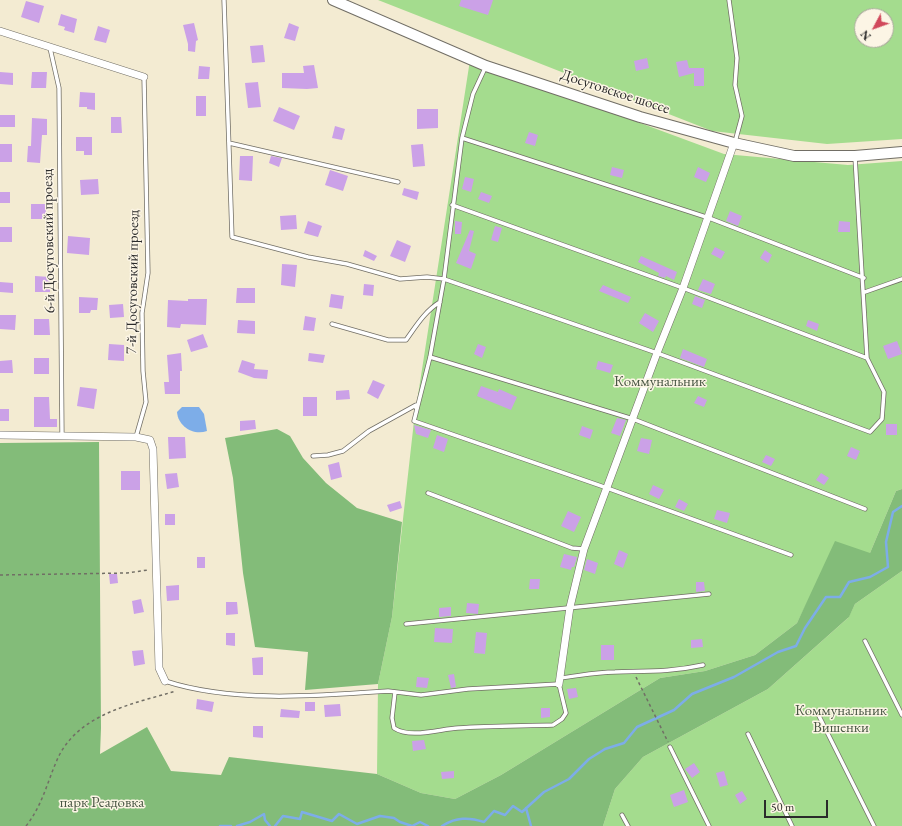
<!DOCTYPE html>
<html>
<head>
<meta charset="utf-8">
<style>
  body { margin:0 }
  #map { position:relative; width:902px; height:826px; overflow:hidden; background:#f3ebd2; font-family:"EB Garamond",serif }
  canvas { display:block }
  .north { position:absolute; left:854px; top:8px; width:40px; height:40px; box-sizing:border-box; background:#fcf5e5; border:1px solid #a8a49b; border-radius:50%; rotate:229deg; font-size:11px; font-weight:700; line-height:16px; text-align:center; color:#2b2b2b }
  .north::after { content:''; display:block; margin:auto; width:14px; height:18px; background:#d1495b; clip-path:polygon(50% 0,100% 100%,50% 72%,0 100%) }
  .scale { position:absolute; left:764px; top:800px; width:64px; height:18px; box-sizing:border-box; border:2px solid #2b2b2b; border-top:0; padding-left:5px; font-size:12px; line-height:14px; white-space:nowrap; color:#2b2b2b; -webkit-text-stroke:3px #fcf5e5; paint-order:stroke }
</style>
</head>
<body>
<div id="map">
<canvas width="902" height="826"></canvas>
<div class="north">N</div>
<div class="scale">50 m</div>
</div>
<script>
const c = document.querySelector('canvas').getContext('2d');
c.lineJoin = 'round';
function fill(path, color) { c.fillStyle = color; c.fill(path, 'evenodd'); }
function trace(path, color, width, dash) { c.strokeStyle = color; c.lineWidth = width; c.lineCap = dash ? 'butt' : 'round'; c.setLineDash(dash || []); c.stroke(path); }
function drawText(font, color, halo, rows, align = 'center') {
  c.font = font + ' "EB Garamond",serif'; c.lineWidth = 3; c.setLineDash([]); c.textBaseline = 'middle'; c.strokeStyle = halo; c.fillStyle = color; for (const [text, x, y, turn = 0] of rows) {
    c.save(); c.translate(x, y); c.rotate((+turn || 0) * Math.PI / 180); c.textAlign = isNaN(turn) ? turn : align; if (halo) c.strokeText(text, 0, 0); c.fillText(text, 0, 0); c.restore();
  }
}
fill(new Path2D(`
  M378,0H902V139L827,144L712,131ZM862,16H886V40H862Z
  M470,60L724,154L848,165L902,161V489L896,491L870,553L810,597L797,623L755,655L705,671L660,678L501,775L455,799L421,793L377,774L378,684L392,617L414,421Z
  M902,571V826H603L615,789L643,757L768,689L848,618L855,604Z`), '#a4dc8e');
fill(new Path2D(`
  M277,429L290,436L303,458L326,483L357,508L402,522L392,617L378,684L305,690L308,652L255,647L243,573L233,478L225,438Z
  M99,442L101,728L100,754L147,727L171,771L221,775L229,757L377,774L421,793L455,799L501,775L660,678L705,671L755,655L797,623L835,541L870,553L896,491L902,489V571L855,604L849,617L768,689L643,757L615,789L603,826H0V443Z`), '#83bc79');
fill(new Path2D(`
  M182,407H199L204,414L207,431C193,436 178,426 177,412Z`), '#7dade8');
trace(new Path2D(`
  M526,808L531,826
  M220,826H231
  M237,826L250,822L264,814L265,820L270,826
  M275,826L283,816L300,819L302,812L332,821L339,814L357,824L380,816L394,818L400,822L412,826L420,822L428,826
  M442,826C456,817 469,817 484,822L494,811L505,815L513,806L522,812L544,792L569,779L589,759L605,749L624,743L637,727L674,710L692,694L734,677L778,652L796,646L805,628L826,597H840L849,582L870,577L888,567L886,542L893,512L902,506`), '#7dade8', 2.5);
fill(new Path2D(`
  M461,0H493L488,15L459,6Z
  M26,1L44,6L39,23L21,17Z
  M61,14L77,19L74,33L64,30L65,27L58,25Z
  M194,23L198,40L196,41L195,52L188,51V44L183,25Z
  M289,23L299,27L295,41L284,38Z
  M98,26L110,30L106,43L94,40Z
  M263,45L265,62L252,63L250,46Z
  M647,58L649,68L636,71L634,61Z
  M687,60L689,68H704V86H694V73L679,77L676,62Z
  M314,65L318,88L307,89L282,88V73H304L303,66Z
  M199,66L210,67L209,79H198Z
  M0,72L13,73V85L0,84Z
  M32,72H47L46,88H31Z
  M258,82L261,107L248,108L245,83Z
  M80,92L95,93V110L87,109V107H79Z
  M196,96H206V116H196Z
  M279,107L300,116L294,130L273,121Z
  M417,109H438V128L417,129Z
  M0,115H15V127H0Z
  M111,117H121L122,133H111Z
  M32,118L47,119V135H42L40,163L27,162L28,146H31Z
  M335,126L345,129L342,140L332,138Z
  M529,132L538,135L535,146L525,143Z
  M76,137H92V155H84V151H76Z
  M0,144H12V162H0Z
  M423,144L425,166L413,167L411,145Z
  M240,156H253L252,181L239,180Z
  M271,156L282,158L279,167L269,163Z
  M612,167L624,170L622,178L610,175Z
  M698,167L710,173L706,182L694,177Z
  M330,170L348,176L343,191L325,185Z
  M465,177L474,179L471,192L462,189Z
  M98,179L99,194L81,195L80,180Z
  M404,188L419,192L417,200L402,195Z
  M0,192H10V203H0Z
  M481,192L492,196L489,203L478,199Z
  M31,204H46V219H31Z
  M730,211L742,216L738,226L726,221Z
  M296,215L297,229L281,230L280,216Z
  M308,221L322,226L318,237L304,233Z
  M455,221L462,222L461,234H455Z
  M839,221L850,222V232H838Z
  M495,226L502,228L498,242L491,240Z
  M0,227H12V242H0Z
  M470,230L474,231L469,251L476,254L471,269L456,263Z
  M68,236L90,238L89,255L67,253Z
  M397,240L411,246L405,262L390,256Z
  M715,247L725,252L721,259L711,254Z
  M365,250L377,256L374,261L363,256Z
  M765,250L772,255L768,263L760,258Z
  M641,256L677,272L674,280L666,276L665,278L658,276L659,273L638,262Z
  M282,264L297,265L295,287L281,285Z
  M35,276L50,277V292H35Z
  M703,279L715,284L711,294L698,290Z
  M0,282L13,283V293L0,292Z
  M364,284L374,285L373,296L363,295Z
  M603,285L631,297L628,303L599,291Z
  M237,288H255V303H236Z
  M331,294L344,296L342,309L329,307Z
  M695,296L705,300L702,308L692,304Z
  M79,297L98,298L97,310H91L90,313H79Z
  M188,299H207L206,325L181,324L180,328L167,327L168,300L188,301Z
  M123,304L124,317L110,318L109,305Z
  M645,313L659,321L653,332L639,323Z
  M0,315H16L15,330L0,329Z
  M305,316L316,318L314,331L303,330Z
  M34,319H49L50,335H34Z
  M238,320L255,321V334L237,333Z
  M808,320L819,324L817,331L806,326Z
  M203,334L208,347L191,352L187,340Z
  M897,341L902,354L888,359L883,346Z
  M109,344L124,345V361L108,360Z
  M478,344L486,347L482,358L474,354Z
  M683,349L707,359L704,367L680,358Z
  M181,353L182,371H180V394H165L164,382H169L167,355Z
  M309,353L325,355L323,363L308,361Z
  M34,358H49V374H34Z
  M12,360L13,373H0V361Z
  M242,360L255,364L254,369L268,370L267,379L254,378L238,372Z
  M598,361L613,365L610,373L596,369Z
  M373,380L385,385L378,399L367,393Z
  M481,386L498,392L499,389L517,397L511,410L477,396Z
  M80,387L97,389L94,409L77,406Z
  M349,390L350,399L336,400V391Z
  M698,396L707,400L704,407L694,403Z
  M34,397H49L50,419H57V427H34Z
  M303,397H317V416H303Z
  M0,409H9V421H0Z
  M617,418L626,420L620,436L611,433Z
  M255,420L256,429L240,431V421Z
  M886,424H897V435H886Z
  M414,425L431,430L428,438L416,434Z
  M582,426L593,430L590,439L579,435Z
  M437,435L448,439L444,452L433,448Z
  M168,437H185L186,458L169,459Z
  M641,438L652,440L649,454L637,451Z
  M851,447L860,451L856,460L847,456Z
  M766,455L775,459L771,466L762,462Z
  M339,462L342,477L331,480L328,465Z
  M121,471H140V490H121Z
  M177,473L179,487L167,489L165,474Z
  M821,473L829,478L824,485L816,480Z
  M653,485L664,490L659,499L649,494Z
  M679,499L688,504L684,511L675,507Z
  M400,501L402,508L390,512L387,505Z
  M717,510L730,513L727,523L714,519Z
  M568,511L581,517L574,532L561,526Z
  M165,514H175V525H165Z
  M619,550L628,554L623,568L614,564Z
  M564,554L577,557L574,567H572L571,570L560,567Z
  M197,557H205V568H197Z
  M587,559L598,563L595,574L584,570Z
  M109,574H117L118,583L110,584Z
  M530,579H540L539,589H529Z
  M696,582H704L705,591L696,592Z
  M179,585V600L167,601L166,586Z
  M141,599L144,612L134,614L132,601Z
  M226,602H237L238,614L226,615Z
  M467,603L479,604L478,614L466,613Z
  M451,607V616L439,617V608Z
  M435,628L453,629L452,643L434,642Z
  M476,632L487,633L485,654L474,653Z
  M226,633H235V646L226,645Z
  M702,639L703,647L691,648V640Z
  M601,645H614V660H601Z
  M143,650L145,664L134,666L132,651Z
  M263,657V675H253L252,658Z
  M454,674L456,687L451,688L448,675Z
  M417,677L429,678L427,688L416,687Z
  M576,688L578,697L569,699L567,689Z
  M197,699L214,702L212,712L196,709Z
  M305,702H315V711H305Z
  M340,704L341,716L325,717L324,705Z
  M541,708H550V717L541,718Z
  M281,709L300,711L299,718L280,717Z
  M253,726H263V738L253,737Z
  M424,740L426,749L413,751L412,741Z
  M694,763L700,772L692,778L685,769Z
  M454,771V778L442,779L441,772Z
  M724,771L728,785L720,787L716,773Z
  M684,790L688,802L674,807L670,795Z
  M742,791L747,799L740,804L735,795Z`), '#cba1e7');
const lane = new Path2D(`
  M224,0L232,237L308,257L347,264L400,279L427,277L444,279L657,353L870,432L882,419L884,392L867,358L855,157
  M729,0L737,58L735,85L742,116L735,142
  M50,48L59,88L62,435
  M462,138L709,218L864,278
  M229,143L398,182
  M452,205L683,288L867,358
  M865,292L902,279
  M332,324L388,340H406C416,326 425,311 440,302
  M430,357L633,419L865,509
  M414,421L607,488L791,555
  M414,421L430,357L444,279L462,138L473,94L486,66
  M136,437L146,402L143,371L142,313L148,273L144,77
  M313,456L328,455L343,451L369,431L416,405V408
  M428,493L572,548L584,549
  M406,624L709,594
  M865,641L902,715
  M560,678C578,676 596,672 615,672C646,671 672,672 703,665
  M165,681C232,703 317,696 388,691L421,695L468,689L559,684L566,713L562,719L553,725C521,726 489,726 458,728C440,729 410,739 394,728L392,718L395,692
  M817,712L874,826
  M748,734L792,826
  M670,747L709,826
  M622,815L628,826`);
const street = new Path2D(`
  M0,31L144,77
  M0,435L136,437L150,440L153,449L159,668L165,681
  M559,684L570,607L584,549L657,353L683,288L734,143`);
const secondary = new Path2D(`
  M333,0L486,66L640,117L734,143L794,156H855L902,152`);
trace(lane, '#716e65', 5);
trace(street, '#716e65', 8);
trace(secondary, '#716e65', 12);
trace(new Path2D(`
  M0,575L127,573L148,570
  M636,677L668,742
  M26,826C42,806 47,783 57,760C77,714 132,704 176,691`), '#716e65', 1.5, [3, 3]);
trace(lane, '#fff', 3.5);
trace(street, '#fff', 7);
trace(secondary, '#fff', 10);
drawText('15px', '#2b2b2b', '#fcf5e5', [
  ["Досуговское шоссе",615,92,18],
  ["6-й Досуговский проезд",49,241,-91],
  ["7-й Досуговский проезд",133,282,-89]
]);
drawText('15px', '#495744', '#fcf5e5', [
  ["Коммунальник",660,382],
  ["Коммунальник",841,711],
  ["Вишенки",841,728],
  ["парк Реадовка",102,803]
]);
</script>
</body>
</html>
